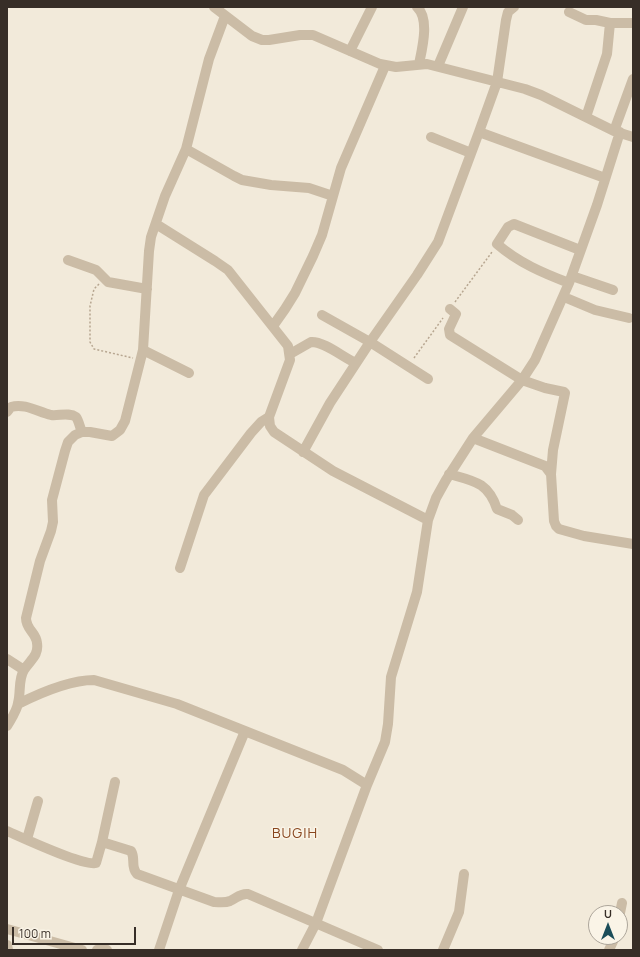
<!DOCTYPE html>
<html>
<head>
<meta charset="utf-8">
<style>
  body { margin:0 }
  #map { position:relative; width:640px; height:957px; overflow:hidden; background:#f2eada; font-family:Manrope,sans-serif }
  canvas { display:block }
  .frame { position:absolute; inset:0; border:8px solid #372e27; pointer-events:none }
  .north { position:absolute; left:588px; top:905px; width:40px; height:40px; box-sizing:border-box; background:#faf4e7; border:1px solid #aca59a; border-radius:50%; rotate:0deg; font-size:11px; font-weight:700; line-height:16px; text-align:center; color:#372e27 }
  .north::after { content:''; display:block; margin:auto; width:14px; height:18px; background:#1b4d59; clip-path:polygon(50% 0,100% 100%,50% 72%,0 100%) }
  .scale { position:absolute; left:12px; top:927px; width:124px; height:18px; box-sizing:border-box; border:2px solid #372e27; border-top:0; padding-left:5px; font-size:12px; line-height:14px; white-space:nowrap; color:#372e27; -webkit-text-stroke:3px #faf4e7; paint-order:stroke }
</style>
</head>
<body>
<div id="map">
<canvas width="640" height="957"></canvas>
<div class="frame"></div>
<div class="north">U</div>
<div class="scale">100 m</div>
</div>
<script>
const c = document.querySelector('canvas').getContext('2d');
c.lineJoin = 'round';
function trace(path, color, width, dash) { c.strokeStyle = color; c.lineWidth = width; c.lineCap = dash ? 'butt' : 'round'; c.setLineDash(dash || []); c.stroke(path); }
function drawText(font, color, halo, rows, align = 'center') {
  c.font = font + ' Manrope,sans-serif'; c.lineWidth = 3; c.setLineDash([]); c.textBaseline = 'middle'; c.strokeStyle = halo; c.fillStyle = color; for (const [text, x, y, turn = 0] of rows) {
    c.save(); c.translate(x, y); c.rotate((+turn || 0) * Math.PI / 180); c.textAlign = isNaN(turn) ? turn : align; if (halo) c.strokeText(text, 0, 0); c.fillText(text, 0, 0); c.restore();
  }
}
trace(new Path2D(`
  M99,284L94,289L90,306V342L94,349L133,358
  M455,302L492,252
  M414,358L443,318`), '#b7a690', 1.5, [2, 2]);
trace(new Path2D(`
  M214,7L252,36L262,40H269L300,35H313L350,51L380,64L396,67L427,64L525,89L541,95L614,131L633,137
  M417,7C430,19 422,49 419,64
  M569,12L586,20H596L610,23H633
  M350,51L372,7
  M438,66L463,7
  M586,117L607,54L610,23
  M614,131L633,79
  M479,132L605,178
  M431,137L471,153
  M186,149L234,176L242,180L271,185L309,188L333,196
  M156,224L215,261L228,270L288,346L290,360L269,417L270,426L274,432L333,471L428,520
  M68,260L96,270L108,282L147,289
  M572,276L613,290
  M569,283C543,273 519,263 497,244L508,227L514,224L580,250
  M564,297L595,310L629,318
  M450,309L456,314L449,329L450,335L522,380L545,388L564,392L565,393L553,450L551,474
  M322,315L370,342L428,379
  M273,326L285,309L295,293L313,256L322,235L341,168L385,66
  M143,350L189,373
  M290,354L311,342C324,341 344,358 356,363
  M7,412L11,407C25,403 38,412 51,415C59,416 69,412 76,417C79,421 80,428 82,432
  M473,438L545,466L551,474L554,521L556,526L559,529L584,536L633,544
  M303,452L330,403L370,342L417,275L438,242L479,132L497,82L506,20L508,12L514,7
  M449,474C474,481 488,482 497,509L512,515L518,520
  M180,568L204,495L251,433L261,422L269,417
  M7,659L24,670
  M18,704C40,693 70,680 94,680L177,704L343,770L367,785
  M7,726C11,719 17,711 18,703C21,693 18,679 24,670C30,660 39,656 37,643C36,632 26,630 26,618L40,561L51,531L53,522L52,500L65,451L68,442L75,435L82,432H90L112,436L120,430L125,421L143,350L149,251L151,237L165,196L186,149L209,59L225,16
  M7,831C23,838 83,866 96,863L102,842L115,782
  M27,839L38,801
  M102,842L131,851C136,859 130,866 137,874L214,902C220,902 225,903 230,901C237,898 240,893 248,894L378,950
  M620,913L622,903
  M7,929L82,950
  M7,945L8,950
  M97,950H107
  M159,950L179,890L245,731
  M302,950L316,923L367,785L385,742L388,724L391,677L417,592L428,520L436,498L446,480L473,438L522,380L535,360L569,283L597,205L620,132
  M443,950L459,912L464,874
  M609,950L615,937`), '#cbbca6', 10);
c.letterSpacing = '1px';
drawText('14px', '#88461e', '#faf4e7', [
  ["BUGIH",295,834]
]);
c.letterSpacing = '0px';
</script>
</body>
</html>
